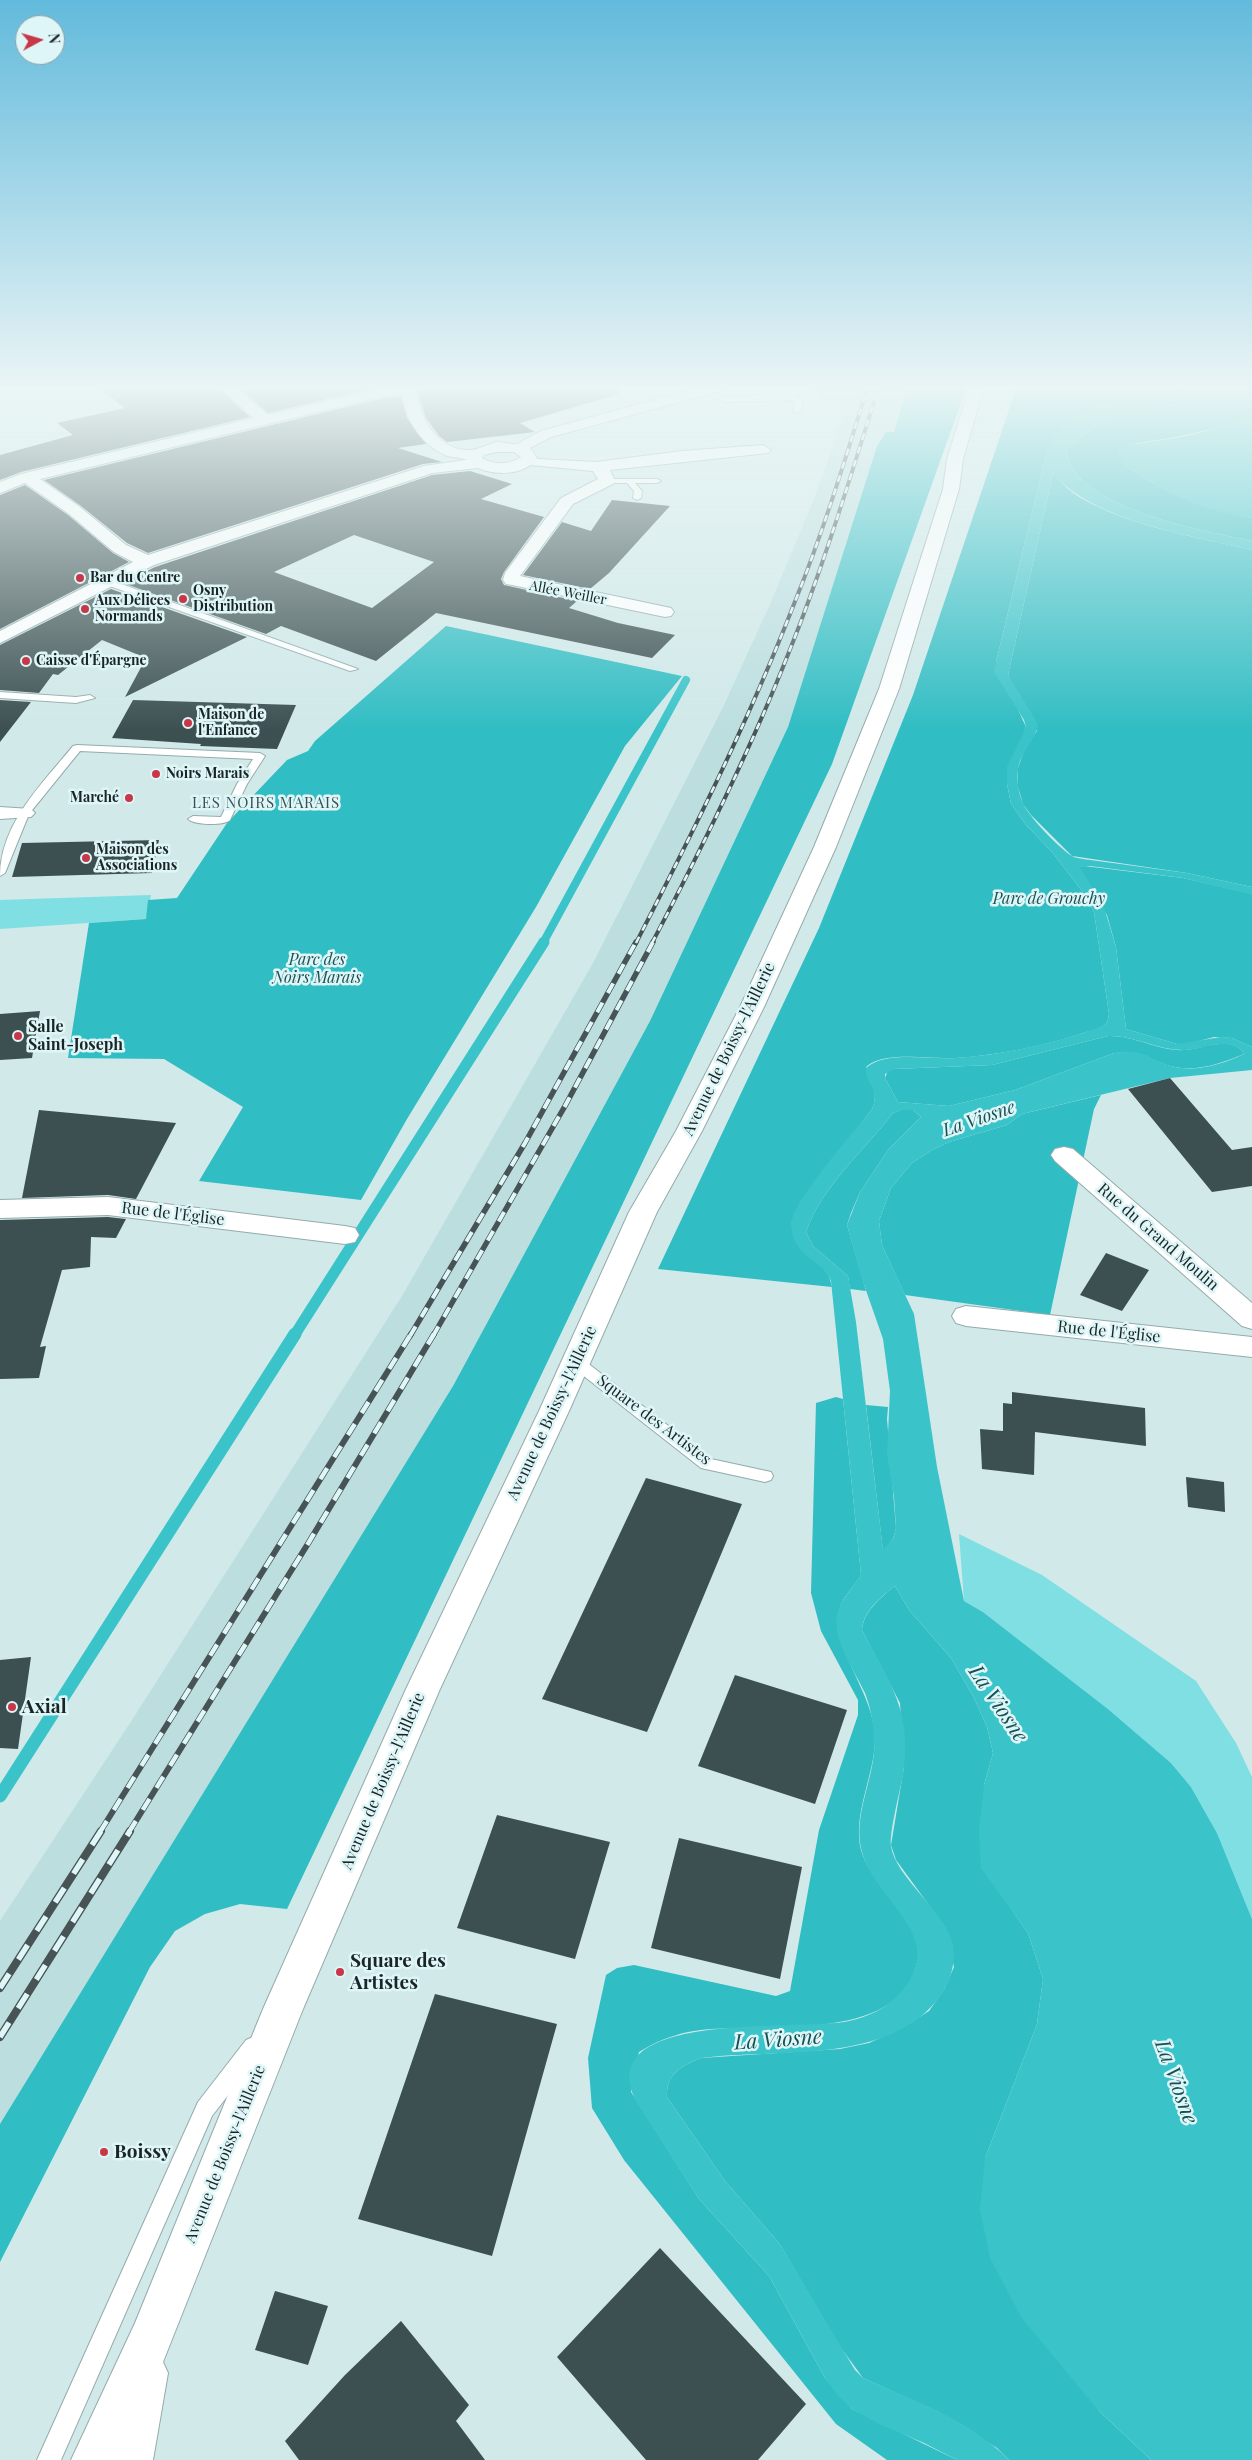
<!DOCTYPE html>
<html>
<head>
<meta charset="utf-8">
<style>
  body { margin:0 }
  #map { position:relative; width:1252px; height:2460px; overflow:hidden; background:#d1e9e9; font-family:"Playfair Display",serif }
  canvas { display:block }
  .north { position:absolute; left:15px; top:15px; width:50px; height:50px; box-sizing:border-box; background:#def6f7; border:1px solid #90a2a3; border-radius:50%; rotate:84deg; font-size:14px; font-weight:700; line-height:20px; text-align:center; color:#1c2526 }
  .north::after { content:''; display:block; margin:auto; width:18px; height:22px; background:#c73748; clip-path:polygon(50% 0,100% 100%,50% 72%,0 100%) }
</style>
</head>
<body>
<div id="map">
<canvas width="1252" height="2460"></canvas>
<div class="north">N</div>
</div>
<script>
const c = document.querySelector('canvas').getContext('2d');
c.lineJoin = 'round';
function fill(path, color) { c.fillStyle = color; c.fill(path, 'evenodd'); }
function trace(path, color, width, dash) { c.strokeStyle = color; c.lineWidth = width; c.lineCap = dash ? 'butt' : 'round'; c.setLineDash(dash || []); c.stroke(path); }
function drawText(font, color, halo, rows, align = 'center') {
  c.font = font + ' "Playfair Display",serif'; c.lineWidth = 5; c.setLineDash([]); c.textBaseline = 'middle'; c.strokeStyle = halo; c.fillStyle = color; for (const [text, x, y, turn = 0] of rows) {
    c.save(); c.translate(x, y); c.rotate((+turn || 0) * Math.PI / 180); c.textAlign = isNaN(turn) ? turn : align; if (halo) c.strokeText(text, 0, 0); c.fillText(text, 0, 0); c.restore();
  }
}
fill(new Path2D(`
  M810,386H908L894,432H886L877,446L788,727L650,1021L453,1386L0,2124V1921L132,1720L402,1296L593,963L723,707L771,602L814,499L843,416L834,405L820,400L822,394L809,388Z`), '#bcdedf');
fill(new Path2D(`
  M151,895L146,919L0,929V900Z
  M959,1534L1042,1575L1196,1681L1236,1743L1252,1777V1919L1217,1833L1191,1787L1171,1763L1108,1709L983,1612L964,1601Z`), '#80dfe3');
fill(new Path2D(`
  M908,386H967L832,764L287,1909L240,1904L205,1914L175,1931L150,1967L0,2262V2124L453,1386L650,1021L788,727L877,446L886,432H894Z
  M1017,386H1252V389C1187,393 1075,381 1046,455L996,662L1026,727L1007,784L1011,804L1026,825L1052,852L1082,891L1094,912L1109,1014C1108,1019 1108,1022 1105,1025C1098,1030 1088,1031 1080,1034C1040,1047 998,1055 956,1058C931,1060 885,1050 866,1067C872,1082 879,1094 872,1109L801,1201L791,1224L829,1276L832,1287L658,1269L819,928L913,695Z
  M1252,396V418C1232,421 1218,428 1199,432C1176,438 1152,440 1129,445L1128,468C1174,496 1199,508 1252,518V541C1205,530 1075,510 1066,451C1072,442 1080,437 1089,431C1137,396 1195,399 1252,396Z
  M1053,473C1061,482 1070,492 1081,498C1132,527 1196,537 1252,550V887L1187,873L1072,856L1031,815L1023,804L1018,787V768L1025,748L1037,731L1008,675Z
  M446,626L682,676L625,746L536,907L407,1119L361,1200L199,1181L243,1107L164,1059L68,1058L89,923L146,919L148,900L177,898L227,823L287,760L308,751L315,741Z
  M1084,866L1183,878L1252,894V1047L1232,1038L1214,1037L1187,1044H1177L1126,1029L1116,947L1107,915L1080,870V867Z
  M1108,1036C1134,1035 1161,1052 1185,1050C1202,1049 1233,1034 1244,1054C1222,1063 1195,1073 1171,1066C1146,1059 1144,1051 1114,1053L1015,1090L949,1106L898,1102L885,1078L888,1070L894,1069L992,1065Z
  M1101,1095L1094,1109L1050,1315L905,1295L882,1245L879,1221L891,1188L912,1163L932,1150L949,1142L1007,1125L1022,1114Z
  M901,1110H913L921,1117L888,1150L860,1192L851,1213L847,1225L866,1291L850,1289L848,1276L813,1246L806,1232C822,1186 864,1151 893,1113Z
  M836,1397L843,1399L861,1575C854,1586 842,1598 839,1610C829,1645 875,1694 875,1738C875,1775 852,1814 861,1850C870,1885 924,1924 918,1958C903,2050 752,2019 688,2032C670,2036 655,2042 639,2052L631,2092L699,2199L769,2276L825,2378L852,2409L957,2460H887L836,2424L624,2160L592,2108L588,2058L606,1975L617,1968L634,1965L776,1996L790,1991L819,1830L858,1715V1700L821,1631L811,1593L816,1403Z
  M866,1405L888,1407L887,1419L896,1528L893,1539L883,1551Z
  M895,1586L909,1610L951,1658L974,1698L987,1727L993,1753L984,1785L1011,1909L1028,1933L1043,1979L1037,2024L985,2158L1099,2411L1151,2460H1009L997,2448L939,2412L863,2378L839,2345L779,2243L725,2181L667,2097C666,2074 681,2066 701,2058L840,2049L869,2043L904,2027L929,2011L944,1990L954,1967L945,1927L896,1860L891,1845L904,1767L900,1703L862,1630C863,1612 881,1597 895,1586Z`), '#30bdc3');
fill(new Path2D(`
  M1252,389V396C1195,399 1137,396 1089,431C1080,437 1072,442 1066,451C1075,510 1205,530 1252,541V550C1193,536 1092,521 1053,473L1008,675L1038,724C1037,738 1021,751 1018,769C1017,780 1018,793 1023,803C1028,816 1060,849 1072,856C1075,858 1080,858 1083,859L1187,873L1252,887V894H1249L1183,878L1090,866L1080,867L1104,907L1116,947L1126,1029L1177,1044L1221,1037L1232,1038L1252,1047V1070L1170,1078L1022,1114L1007,1125L949,1142L932,1150L912,1163L891,1188L879,1221L882,1245L914,1314L937,1467L964,1601L983,1612L1108,1709L1171,1763L1191,1787L1217,1833L1252,1919V2460H1151L1099,2411L1021,2317L990,2258L980,2209L985,2158L1037,2024L1043,1979L1028,1933L981,1868L979,1830L984,1785L993,1753L987,1727L974,1698L951,1658L909,1610L895,1586C881,1597 863,1611 862,1630C890,1684 913,1711 903,1775C900,1791 889,1833 891,1846C895,1877 946,1912 953,1945C956,1962 951,1980 941,1995C890,2066 777,2048 701,2058C681,2066 666,2074 667,2097L725,2181L779,2243L855,2370L863,2378C914,2401 969,2419 1009,2460H957L924,2443L879,2424L852,2409L838,2396L825,2378L769,2276L699,2199L639,2106C582,2007 802,2032 849,2021C868,2017 887,2008 900,1993C953,1936 871,1900 861,1848C853,1810 878,1773 874,1735C873,1721 870,1706 865,1693C854,1669 828,1635 839,1608C844,1597 854,1585 861,1575L831,1281C825,1263 801,1259 794,1239C793,1235 791,1229 791,1225C792,1201 855,1131 872,1109C881,1088 865,1085 866,1068C885,1050 931,1060 956,1058C999,1055 1042,1046 1083,1033C1090,1030 1099,1029 1105,1025C1108,1022 1108,1019 1109,1014L1094,912L1082,891L1052,852L1026,825L1011,804L1007,784V767L1026,727L1024,720L994,672L996,662L1046,455C1049,447 1052,437 1058,431C1101,384 1194,392 1252,389ZM1108,1036C1134,1035 1160,1051 1185,1050C1202,1050 1232,1034 1244,1054C1223,1064 1194,1073 1171,1066C1162,1064 1154,1059 1146,1055C1136,1051 1125,1052 1114,1053L1015,1090L949,1106L898,1102L885,1078V1074L894,1069L992,1065ZM902,1110H913L921,1117L888,1150L860,1192L847,1225L861,1276L883,1339L890,1391L887,1454L894,1497L896,1528L893,1539L883,1550L856,1322L848,1276L813,1246L806,1232C822,1186 864,1151 893,1113Z
  M1252,418V518C1213,513 1178,499 1145,478C1134,472 1121,466 1117,453L1121,448L1129,445L1181,437L1206,431L1228,422Z`), '#3ac4c9');
trace(new Path2D(`
  M543,943L686,680`), '#3ac4c9', 8);
trace(new Path2D(`
  M294,1336L544,942`), '#3ac4c9', 11);
trace(new Path2D(`
  M0,1796L295,1334`), '#3ac4c9', 13);
fill(new Path2D(`
  M96,386H216L250,417L21,472L0,480V455L73,435L57,423L125,408Z
  M237,386H383L268,413Z
  M419,386H618L619,394L520,423L535,432L447,442L439,436L426,418L419,397Z
  M401,396L407,418L426,444L398,448L442,462L423,464L148,553L127,543L81,506L44,480L384,398Z
  M470,471L512,484L481,499L544,517L504,572L501,579L504,585L577,601L569,608L618,623L675,635L652,658L436,613L376,661L281,626L266,634L123,583L155,567L432,475ZM354,535L434,562L372,608L274,572Z
  M25,485L68,515L113,553L129,562L0,629V495Z
  M612,500L670,506L609,573L590,589L523,575L562,522L591,531Z
  M111,589L247,637L125,697L146,658L102,640L58,675L53,674L39,693L0,690V645Z
  M0,700L31,702L0,742Z
  M133,700L296,705L277,749L200,746L201,744L112,738Z
  M159,840L152,873L12,877L22,843Z
  M40,1011L32,1058L0,1060V1014Z
  M1170,1078L1232,1150L1252,1147V1186L1212,1192L1128,1089Z
  M39,1110L176,1123L136,1199L108,1195L22,1198Z
  M108,1217L126,1219L116,1238L91,1237L90,1267L62,1270L40,1347L46,1346L39,1378L0,1379V1220Z
  M1106,1253L1149,1270L1122,1311L1080,1295Z
  M1012,1392L1145,1408L1146,1446L1035,1432L1034,1475L982,1469L980,1429L1003,1431V1403L1012,1404Z
  M1186,1477L1224,1482L1225,1512L1188,1507Z
  M646,1478L742,1504L647,1732L542,1699Z
  M31,1657L18,1749L0,1748V1660Z
  M735,1675L847,1710L815,1804L698,1766Z
  M497,1815L610,1842L575,1959L457,1928Z
  M679,1838L802,1867L780,1979L651,1948Z
  M435,1994L557,2024L492,2256L358,2219Z
  M660,2248L806,2404L758,2460H646L557,2357Z
  M275,2291L328,2306L308,2365L255,2350Z
  M401,2321L469,2405L456,2421L485,2460H299L285,2441L345,2375Z`), '#3c5051');
const service = new Path2D(`
  M704,389C711,391 718,397 726,398C748,401 784,384 802,401L801,411L794,413V402L791,400L726,402L701,393L700,391Z
  M604,479H657L661,481L657,483H635L642,491L641,498L637,500L633,498L634,491L627,483H604Z
  M104,580H110L358,669L350,671L104,584Z
  M0,692L76,697L90,695L95,698L76,703L0,698Z
  M77,745L260,753L265,756L247,784L230,820C224,826 194,825 188,819L193,816L221,817L237,784L253,759L80,751L29,814L5,873L0,876C0,824 42,784 73,746Z
  M576,1357L581,1358L711,1459L771,1472L773,1476L771,1480L765,1482L701,1468L571,1366L569,1362L571,1358Z
  M253,2037L260,2040L263,2047L260,2054L212,2116L61,2460H37L198,2102L246,2040Z`);
const minor = new Path2D(`
  M218,386H234L268,415L384,388L414,386L416,389L409,393L384,396L40,479L80,507L126,545L148,555L424,466L478,458L486,463L478,468L432,473L154,565L0,643V631L133,562L114,552L69,514L25,483L0,493V482L21,474L254,418Z
  M763,445L771,450L768,453L610,470L615,481L613,484L573,504L520,576L671,608L674,612L671,616L665,617L512,585L506,584L503,580L505,573L561,498L598,479L593,471L520,464L518,461L520,458L596,462L682,451Z
  M0,807L31,809L35,813L31,817L0,819Z
  M1064,1147L1073,1149L1252,1303V1329L1242,1326L1055,1161L1051,1155L1055,1149Z
  M108,1197L345,1226L355,1228L359,1235L355,1242L345,1244L108,1215L0,1218V1200Z
  M966,1306L1252,1337V1357L966,1326L956,1323L952,1316L956,1309Z`);
const tertiary = new Path2D(`
  M403,386H417C415,414 438,450 468,450C477,451 487,444 497,442C503,442 512,445 517,444C522,442 534,434 541,431L705,386H729L727,389L551,437L530,448L537,458C525,476 494,476 476,467C472,465 470,462 467,460C462,457 451,458 445,455C420,444 400,413 403,386ZM497,452H514L521,457C509,465 494,465 482,458L484,455Z`);
const secondary = new Path2D(`
  M970,386H984L963,459L959,489L899,689L836,847L764,1007L702,1131L657,1212L569,1411L440,1689L303,2009L163,2362L168,2373L153,2460H71L135,2323L263,2009L406,1689L539,1411L629,1212L676,1131L740,1007L814,847L879,689L943,489L947,459Z`);
trace(service, '#94abac', 2);
trace(minor, '#94abac', 2);
trace(tertiary, '#94abac', 2);
trace(secondary, '#94abac', 2);
fill(service, '#fff');
fill(minor, '#fff');
fill(tertiary, '#fff');
fill(secondary, '#fff');
const railFar3 = new Path2D(`
  M636,943C693,832 749,720 794,604C823,533 845,460 868,386
  M652,943C702,848 750,751 789,652C824,565 851,475 879,386`);
const railFar2 = new Path2D(`
  M410,1336L525,1143L636,942
  M433,1336L565,1106L653,942`);
const railFar1 = new Path2D(`
  M100,1832L411,1334
  M129,1832L309,1542L434,1334`);
const rail = new Path2D(`
  M0,1988L101,1831
  M0,2037L130,1831`);
trace(railFar3, '#475354', 4);
trace(railFar2, '#475354', 5.5);
trace(railFar1, '#475354', 6);
trace(rail, '#475354', 8);
trace(railFar3, '#def6f7', 2.5, [7]);
trace(railFar2, '#def6f7', 4, [11]);
trace(railFar1, '#def6f7', 4.5, [13]);
trace(rail, '#def6f7', 5.5, [17]);
const sky = c.createLinearGradient(0, 0, 0, 731);
sky.addColorStop(0, '#62badc');
sky.addColorStop(0.53, '#eaf5f5');
sky.addColorStop(1, '#eaf5f500');
c.fillStyle = sky;
c.fillRect(0, 0, 1252, 731);
for (const [x, y, r, color] of [
  [80,578,5,"#c73748"],
  [183,599,5,"#c73748"],
  [85,609,5,"#c73748"],
  [26,661,5,"#c73748"],
  [188,723,5,"#c73748"],
  [156,774,5,"#c73748"],
  [129,798,5,"#c73748"],
  [86,858,5,"#c73748"],
  [18,1036,5,"#c73748"],
  [12,1707,5,"#c73748"],
  [340,1972,5,"#c73748"],
  [104,2152,5,"#c73748"]
]) { const dot = new Path2D(); dot.arc(x, y, r, 0, 2 * Math.PI); c.fillStyle = color; c.fill(dot); trace(dot, '#def6f7', 2); }
drawText('bold 14px', '#1c2526', '#def6f7', [
  ["Bar du Centre",90,578],
  ["Osny",193,591],
  ["Distribution",193,607],
  ["Aux Délices",95,601],
  ["Normands",95,617],
  ["Caisse d'Épargne",36,661],
  ["Maison de",198,715],
  ["l'Enfance",198,731],
  ["Noirs Marais",166,774],
  ["Marché",119,798,"right"],
  ["Maison des",96,850],
  ["Associations",96,866]
], 'left');
drawText('14px', '#1c2526', '#def6f7', [
  ["Allée Weiller",568,593,11]
]);
c.letterSpacing = '1px';
drawText('15px', '#3a4f50', '#def6f7', [
  ["LES NOIRS MARAIS",266,803]
]);
c.letterSpacing = '0px';
drawText('italic 16px', '#195154', '#def6f7', [
  ["Parc de Grouchy",1049,899],
  ["Parc des",317,960],
  ["Noirs Marais",317,978]
]);
drawText('bold 16px', '#1c2526', '#def6f7', [
  ["Salle",28,1027],
  ["Saint-Joseph",28,1045]
], 'left');
drawText('16px', '#1c2526', '#def6f7', [
  ["Avenue de Boissy-l'Aillerie",729,1049,-64],
  ["Rue de l'Église",173,1214,7],
  ["Rue du Grand Moulin",1158,1237,41],
  ["Rue de l'Église",1109,1332,6],
  ["Avenue de Boissy-l'Aillerie",552,1413,-65],
  ["Square des Artistes",654,1420,37],
  ["Avenue de Boissy-l'Aillerie",383,1781,-67],
  ["Avenue de Boissy-l'Aillerie",225,2154,-68]
]);
drawText('italic 18px', '#165052', '#def6f7', [
  ["La Viosne",979,1119,-19]
]);
drawText('bold 19px', '#1c2526', '#def6f7', [
  ["Axial",22,1707],
  ["Square des",350,1961],
  ["Artistes",350,1983],
  ["Boissy",114,2152]
], 'left');
drawText('italic 21px', '#165052', '#def6f7', [
  ["La Viosne",998,1704,56],
  ["La Viosne",778,2040,-4],
  ["La Viosne",1176,2082,70]
]);
</script>
</body>
</html>
